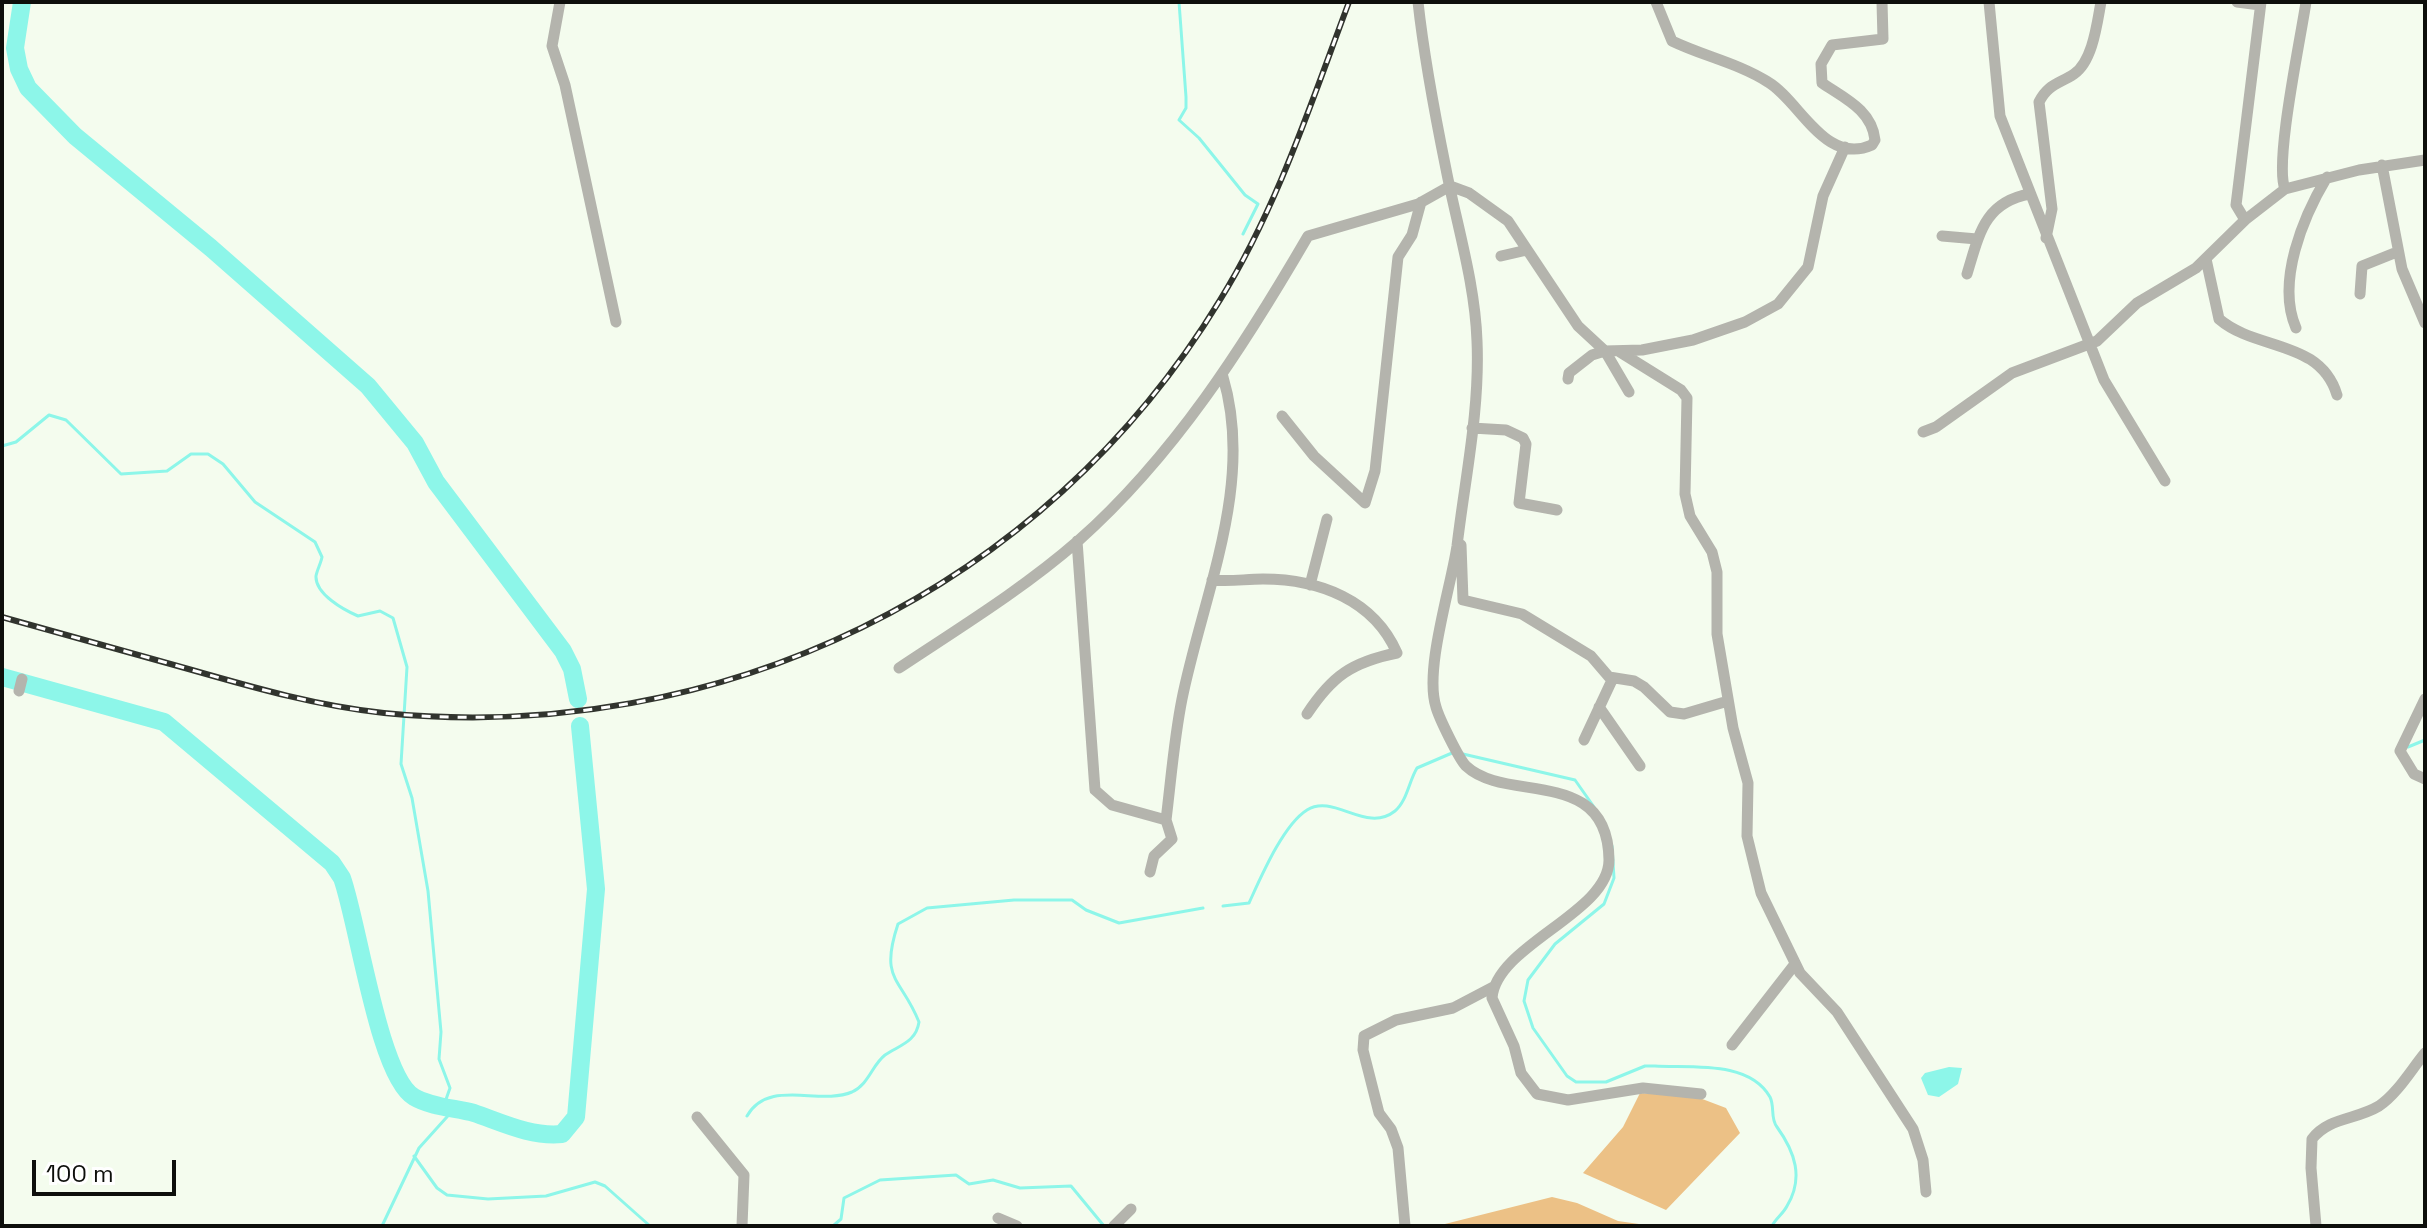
<!DOCTYPE html>
<html>
<head>
<meta charset="utf-8">
<style>
  body { margin:0 }
  #map { position:relative; width:2427px; height:1228px; overflow:hidden; background:#f4fcee; font-family:"Space Grotesk",sans-serif }
  canvas { display:block }
  .frame { position:absolute; inset:0; border:4px solid #0d0f0b; pointer-events:none }
  .scale { position:absolute; left:32px; top:1160px; width:144px; height:36px; box-sizing:border-box; border:4px solid #0d0f0b; border-top:0; padding-left:10px; font-size:24px; line-height:28px; white-space:nowrap; color:#0d0f0b; -webkit-text-stroke:6px #fff; paint-order:stroke }
</style>
</head>
<body>
<div id="map">
<canvas width="2427" height="1228"></canvas>
<div class="frame"></div>
<div class="scale">100 m</div>
</div>
<script>
const c = document.querySelector('canvas').getContext('2d');
c.lineJoin = 'round';
function fill(path, color) { c.fillStyle = color; c.fill(path, 'evenodd'); }
function trace(path, color, width, dash) { c.strokeStyle = color; c.lineWidth = width; c.lineCap = dash ? 'butt' : 'round'; c.setLineDash(dash || []); c.stroke(path); }
fill(new Path2D(`
  M1640,1093L1697,1097L1726,1108L1740,1133L1666,1210L1583,1173L1623,1127Z
  M1552,1197L1577,1203L1618,1221L1653,1226H1437Z`), '#ecc186');
fill(new Path2D(`
  M1949,1067L1962,1068L1958,1084L1939,1097L1928,1095L1921,1078L1925,1073Z`), '#8df6e9');
trace(new Path2D(`
  M1179,2L1186,97V108L1179,120L1199,138L1245,195L1258,204L1243,234
  M2,446L16,442L49,415L66,420L121,474L167,471L191,454H208L223,464L255,502L315,542L322,557C321,563 317,570 316,576C315,594 344,610 358,616L380,611L393,618L407,667L401,764L412,798L428,891L441,1032L439,1059L450,1088L444,1105
  M2408,747L2425,740
  M1463,754L1575,780L1594,807
  M1612,846L1614,878L1604,904L1555,944L1528,980L1524,1001L1533,1028L1567,1076L1576,1082H1606L1645,1066H1655C1691,1068 1749,1060 1770,1097C1775,1107 1770,1118 1777,1127C1795,1152 1804,1178 1787,1206C1783,1214 1776,1218 1772,1226
  M1223,906L1249,903C1261,877 1283,825 1307,810C1334,793 1366,834 1395,811C1407,801 1409,781 1417,768L1452,753
  M747,1116C769,1078 819,1106 852,1092C869,1084 872,1065 885,1055C900,1045 916,1042 919,1022C901,977 879,981 898,924L927,908L1014,900H1072L1086,910L1119,923L1203,908
  M414,1156L437,1188L447,1195L488,1199L546,1196L595,1182L605,1186L650,1226
  M382,1226L419,1148L455,1108
  M833,1226L841,1219L844,1198L880,1180L956,1175L969,1184L993,1180L1020,1188L1071,1186L1104,1226`), '#8df6e9', 3);
trace(new Path2D(`
  M22,2L15,48L19,69L28,88L75,136L211,248L368,386L415,443L436,482L563,651L572,669L578,699
  M2,677L164,722L332,863L342,878C358,922 379,1077 414,1097C431,1107 455,1108 474,1113C503,1123 531,1137 562,1134L576,1117L596,889L580,726`), '#8df6e9', 18);
trace(new Path2D(`
  M560,2L552,46L565,85L616,322
  M1418,2C1424,57 1435,115 1446,169C1457,226 1475,283 1477,341C1480,410 1465,478 1457,546C1451,587 1424,670 1436,707C1439,718 1459,759 1466,766C1506,804 1608,765 1609,860C1609,913 1496,945 1492,998L1514,1046L1521,1073L1537,1094L1568,1100L1643,1088L1701,1094
  M1656,2L1672,41C1703,56 1738,63 1768,82C1800,101 1825,166 1872,145L1875,140C1872,110 1844,98 1822,83L1821,64L1832,45L1883,39L1882,2
  M1989,2L2000,116L2104,380L2165,481
  M2237,2L2260,5
  M2382,165L2402,269L2425,323
  M2285,189C2274,163 2301,37 2306,2
  M2245,220L2236,205L2261,2
  M1942,236L1977,239
  M2046,238L2052,209L2039,102C2048,84 2059,84 2074,74C2093,61 2097,23 2101,2
  M1501,256L1527,250
  M2206,259L2219,319C2256,351 2320,339 2337,395
  M1967,274C1979,235 1984,202 2030,194
  M2360,294L2362,266L2397,252
  M2296,328C2276,282 2303,217 2327,177
  M1620,352L1681,390L1687,398L1685,494L1690,516L1712,552L1717,572V634L1733,728L1748,783L1747,836L1761,893L1800,973L1837,1012L1913,1129L1923,1160L1926,1192
  M1568,379L1569,373L1592,355L1605,351L1642,350L1693,340L1745,322L1778,304L1808,267L1823,196L1845,147
  M1282,416L1314,456L1365,503L1375,471L1398,257L1412,235L1421,202
  M1472,428L1506,430L1523,438L1526,444L1519,503L1557,510
  M1923,432L1936,427L2012,373L2097,341L2137,303L2196,268L2245,220L2285,189L2359,170L2425,160
  M1077,541L1095,790L1112,805L1166,820
  M1461,545L1463,600L1522,614L1591,656L1609,677L1634,681L1644,687L1670,712L1684,714L1728,701
  M1212,580C1230,582 1245,579 1263,579C1319,579 1374,600 1397,653C1352,662 1332,676 1307,714
  M1310,585L1327,519
  M899,668C959,628 1023,589 1078,541C1174,456 1244,346 1308,236L1418,204L1450,186L1469,193L1508,221L1578,326L1605,351L1629,392
  M19,691L22,679
  M2425,699L2400,751L2414,774L2425,779
  M1599,707L1640,766
  M1584,740L1613,678
  M1150,872L1154,856L1172,839L1166,820C1171,780 1174,739 1182,699C1203,595 1255,484 1223,377
  M1732,1045L1795,964
  M697,1117L744,1175L742,1226
  M998,1218L1017,1226
  M1114,1226L1131,1209
  M1405,1226L1398,1148L1391,1129L1379,1113L1363,1050L1364,1036L1396,1020L1453,1008L1493,987
  M2316,1226L2311,1168L2312,1139C2329,1117 2356,1120 2379,1106C2397,1094 2411,1070 2425,1053`), '#b4b4ad', 11);
const rail = new Path2D(`
  M2,617C65,635 129,652 192,670C255,688 318,706 384,713C719,746 1044,590 1220,300C1277,208 1311,103 1349,2`);
trace(rail, '#31342e', 6);
trace(rail, '#fff', 3, [9]);
</script>
</body>
</html>
